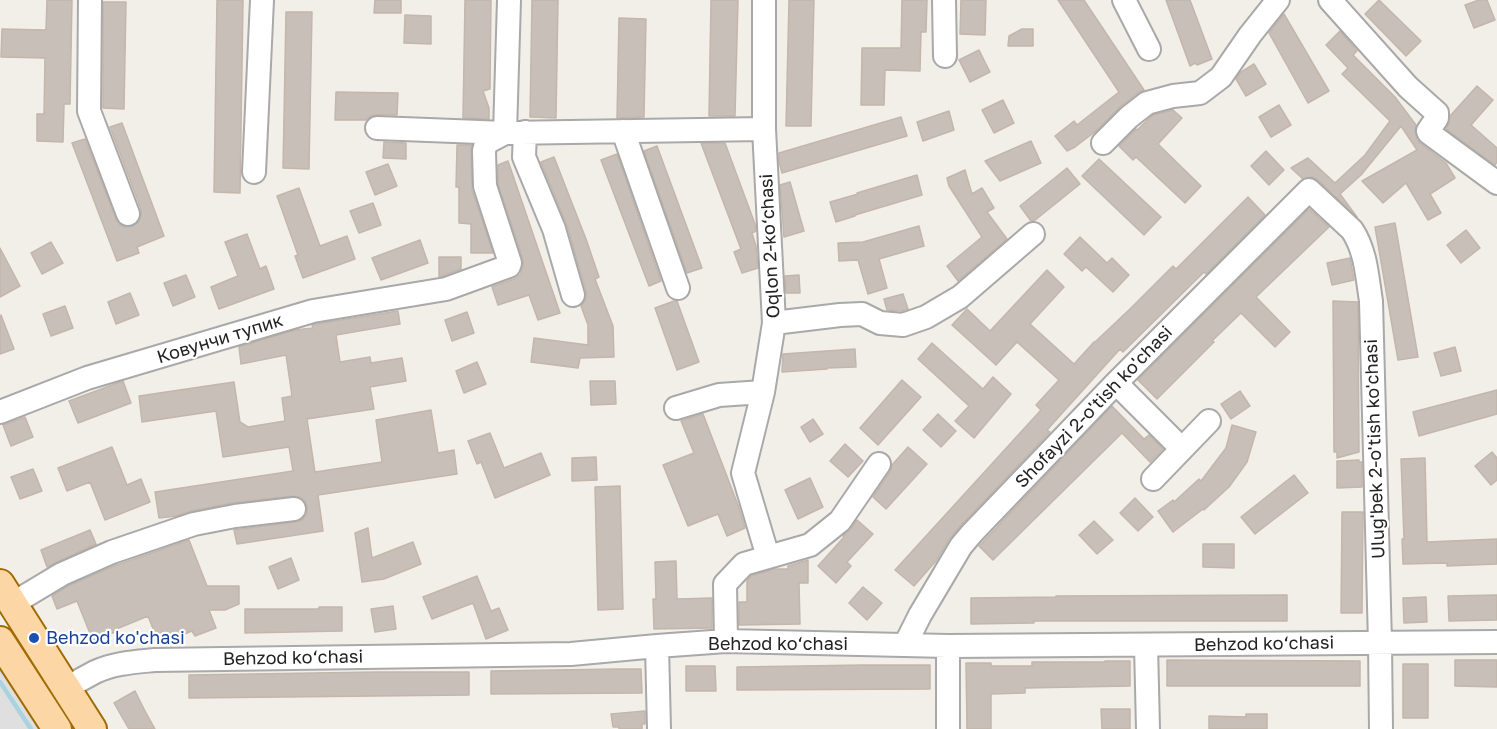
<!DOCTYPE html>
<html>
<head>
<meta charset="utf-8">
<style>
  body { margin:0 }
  canvas { display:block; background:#f2efe9 }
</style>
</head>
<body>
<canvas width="1497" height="729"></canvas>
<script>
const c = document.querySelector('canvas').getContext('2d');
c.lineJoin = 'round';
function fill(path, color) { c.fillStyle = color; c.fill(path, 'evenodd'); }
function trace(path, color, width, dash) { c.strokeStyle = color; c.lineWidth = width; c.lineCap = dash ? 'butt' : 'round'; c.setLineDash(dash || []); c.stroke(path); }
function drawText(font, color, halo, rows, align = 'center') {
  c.font = font + ' "Golos Text",sans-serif'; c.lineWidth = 4.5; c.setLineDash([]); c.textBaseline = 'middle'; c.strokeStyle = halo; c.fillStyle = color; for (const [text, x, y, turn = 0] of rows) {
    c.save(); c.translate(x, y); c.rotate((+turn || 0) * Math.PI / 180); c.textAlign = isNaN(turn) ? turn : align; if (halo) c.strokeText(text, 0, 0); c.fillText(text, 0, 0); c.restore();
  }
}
fill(new Path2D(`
  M0,641L57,729H0Z`), '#e0dfdf');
trace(new Path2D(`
  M0,682L31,729`), '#aad3df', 4.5);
const building = new Path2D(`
  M47,0H72L70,104H64L63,142L37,141V114H44L45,58L1,57L2,29L45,30L46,29Z
  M217,0H243L240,193L214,192Z
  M375,0H401V13H374Z
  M465,0H491L490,89L483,91L489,108V119L463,118Z
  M532,0H558L556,118L530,117Z
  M711,0H738L735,116H709Z
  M789,0H814L811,126H786Z
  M902,0H927L926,32H921L920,71L885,70L884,105H861L862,48H901Z
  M961,0H986L985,35L960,34Z
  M1058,0H1084L1144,90L1139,92L1121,106L1096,131L1075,147L1067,151L1055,136L1074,121L1077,125L1119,92Z
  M1166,0H1190L1212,59L1197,65L1195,63L1190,66Z
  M1379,0L1421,41L1406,56L1365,14Z
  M1479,0H1487L1495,20L1474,28L1465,5Z
  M103,2H126L124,109L103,108Z
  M286,12H312L309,169L283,168Z
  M1284,14L1329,91L1308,103L1269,33Z
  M405,15L431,16V44L404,43Z
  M619,18L646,19L644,117L617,118Z
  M1022,29H1033V46H1008L1009,36Z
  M1340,31L1357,51L1353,55L1395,97L1416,125L1415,131L1417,139L1421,144L1446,163L1455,178L1430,194L1441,213L1428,220L1406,183L1383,203L1362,181L1417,150L1401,126L1361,175L1340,194L1357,217L1318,180L1312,177L1303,179L1291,168L1308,158L1335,183L1365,155L1390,121L1342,74L1348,68L1326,45Z
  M979,50L990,72L970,82L959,60Z
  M1254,64L1266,84L1246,96L1236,79L1241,72Z
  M1477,86L1493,100L1471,125L1497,148V162L1495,165L1446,129L1448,125L1450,116Z
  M336,92L398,93L397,115H377L371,116L366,120H335Z
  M1003,100L1014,123L994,133L982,110Z
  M1279,105L1291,125L1271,137L1259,117Z
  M1173,110L1182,118L1158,144L1201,186L1185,203L1136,157L1133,160L1119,146L1136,129L1137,130L1153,115Z
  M949,111L954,130L923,141L917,122Z
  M901,117L907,136L782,173L779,162V153Z
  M122,123L164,236L137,247L139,253L117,261L72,143L85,139L116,219L119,224L125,227L133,226L139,222L141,217V209L110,127Z
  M1031,141L1041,163L1000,181L985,161Z
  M384,142L406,143V159L383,158Z
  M701,143H725L755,224L756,231L752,233L756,246L758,268L742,273L734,252L741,249Z
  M457,145H472L471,151L472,190L493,253H471V224L459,223V187H456Z
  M657,146L702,268L687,273L644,151Z
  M1266,151L1284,170L1269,185L1251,166Z
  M617,154L661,281L649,286L601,160Z
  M554,157L586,239L599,277L595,279L613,326L614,357L580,358L578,368L531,362L534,338L588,345V325L581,306L586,299V291L567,225L541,162Z
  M1099,159L1161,217L1144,235L1082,176Z
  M508,161L560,313L538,320L529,295L498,305L492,287L514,279L521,274V272L523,267V259L498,184V165Z
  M388,164L397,186L375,195L366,172Z
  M1067,168L1080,184L1034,221H1031L1020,206Z
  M965,170L972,194L982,188L994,208L987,212L1007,239L958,281L947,266L982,237L949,186L947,178Z
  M917,175L922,195L855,215V216L836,222L830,202L858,194L857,193Z
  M790,182L804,231L784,237L780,185Z
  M299,188L320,246L347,236L355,259L303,278L295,256L298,255L277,196Z
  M1248,197L1265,215L1206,274L1204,272L1123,352L1120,349L1047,430L1050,432L962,524L949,539L936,561L914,586L895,570L1041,410L1036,405L1059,380L1017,342L996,365L952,325L967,309L990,331L1047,270L1064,287L1030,324L1074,364L1094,342H1095L1131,308L1173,266L1176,269Z
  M373,203L381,225L359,233L350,211Z
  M1309,209L1329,227L1256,297L1290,332L1275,347L1241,313L1212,341L1214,342L1157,399L1138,380Z
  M1395,223L1418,357L1398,360L1375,227Z
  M919,226L924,246L879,259L887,288L868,294L858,260L839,261L838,243L863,242Z
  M1466,230L1480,248L1461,263L1447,245Z
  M247,234L260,269L266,266L274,289L219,309L211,287L238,276L225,242Z
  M1080,237L1107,263L1112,258L1129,275L1113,292L1086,267L1082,271L1064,254Z
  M420,240L428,263L381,280L372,258Z
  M51,242L63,263L42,274L31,253Z
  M0,248L20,286L0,297Z
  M439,257H461V269L439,277Z
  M1350,258L1354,280L1332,285L1327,263Z
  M186,275L195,297L173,306L164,283Z
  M799,275L800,293H786L785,276Z
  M130,293L139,315L116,324L108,302Z
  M903,294L908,309L901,311L887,310L884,299Z
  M674,301H677L699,362L677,370L655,308Z
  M1333,301L1358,302L1359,452L1337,458V452H1334Z
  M65,306L73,328L51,336L43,314Z
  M398,311L400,324L336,335L340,362L370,357L371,363L402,358L406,381L370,387L374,409L307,419L315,472L382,462L376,420L431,410L438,453L454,450L457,474L318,495L323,531L237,544L234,530L296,522L302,520L307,514V507L305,501L300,497L292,496L232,503L191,511L177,516L159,518L155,492L293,471L289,447L223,457L216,411L142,422L139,396L234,382L240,422L248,427L285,421L282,398L292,396L286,355L241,364L239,347L295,330L313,328L312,325L316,324Z
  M467,312L474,333L452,341L445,320Z
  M1,315L14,349L0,354V316Z
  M932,343L983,389L993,377L1011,394L974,438L955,421L969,406L918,359Z
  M1455,347L1461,371L1441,376L1434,353Z
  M855,349L856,367L827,368V369L782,372L783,354Z
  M477,362L486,384L464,393L456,371Z
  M902,380L921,397L878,445L860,428Z
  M123,381L131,403L78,423L69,401Z
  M590,381H615L616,404L591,405Z
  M1497,390V414L1419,436L1413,412Z
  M1240,391L1250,406L1231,419L1221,404Z
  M1112,406L1144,439L1149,435L1163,449L1150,462L1122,433L993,560L979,546Z
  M703,414L738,505L745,528L727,536L718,514L688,526L663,465L694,453L681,421Z
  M938,414L956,431L941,447L923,430Z
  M25,417L33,437L11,446L3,425Z
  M813,419L823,434L810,442L801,427Z
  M1232,425L1256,432L1247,462L1229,487L1204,510L1203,509L1173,532L1158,511L1173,500L1174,502L1199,479L1201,481L1226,448Z
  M490,433L504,468L541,453L550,475L495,498L481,462L477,464L468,441Z
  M845,444L863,461L848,477L830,461Z
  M112,447L127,485L141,479L150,502L105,520L90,482L67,491L58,468Z
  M908,447L927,464L886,509L873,497L890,472L892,465Z
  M1492,452L1497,458V480L1491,485L1475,466Z
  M596,457L597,480L572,481V458Z
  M1425,458L1427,542L1497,539V564L1447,566V563L1403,564L1402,539H1404L1401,459Z
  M1359,460V462H1362V487L1337,488V461Z
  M33,469L42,491L20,499L11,477Z
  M1294,475L1308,493L1255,534L1241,517Z
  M810,478L823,507L798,519L785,490Z
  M620,486L623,609L598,610L595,487Z
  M1135,498L1153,517L1138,531L1120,513Z
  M1342,512H1363L1362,613H1341Z
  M857,520L873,534L847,562L851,566L836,583L818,566L844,537L843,536L851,529Z
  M1094,521L1113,540L1097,554L1079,535Z
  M368,528L372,558L413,542L421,564L384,579L362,582L355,533Z
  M90,530L96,544L47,567L41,550Z
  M189,540L207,586H239V604L225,610H209L216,628L195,636L192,631L159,644L148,616L114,630L115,632L93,641L77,601L57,609L52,596L68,586L117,565Z
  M1203,544H1234V568L1203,567Z
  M291,558L299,580L278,589L269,567Z
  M808,560V583H799L800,624L739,625V602H747V581L751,576L774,569H788V566Z
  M676,561L677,599L712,598V628L654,629L653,599H656L655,562Z
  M477,576L491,611L499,608L508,630L486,639L473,603L432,619L423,597Z
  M863,587L882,603L867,620L849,603Z
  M1287,595V621H1034V623L971,624V598L1056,597V596Z
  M1497,595V620L1449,621L1448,596Z
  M1426,597L1427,622L1404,623L1403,598Z
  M393,606L396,629L375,632L371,609Z
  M319,607H342V631L245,633V609H319Z
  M1167,660L1360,661V686H1167Z
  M1455,660H1497V687L1455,686Z
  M1105,661H1130V686L1025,688V693L991,694V729H967L966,663H991V666H1032V662H1105Z
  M1403,664H1428V718H1403Z
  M864,665H930V689L737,690V667Z
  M686,666H715L716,691H686Z
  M618,669H641L642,693L491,694V671Z
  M377,672H469V695L189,698V675Z
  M135,691L145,711L155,729H129L114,703Z
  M1101,709H1130V729H1102Z
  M645,711V724H642V729H619V727H613L611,714Z
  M1246,714H1267V729H1209V716L1246,717Z`);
fill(building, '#c7bfb8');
trace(building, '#c4b6ab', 1.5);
const minor = new Path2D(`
  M90,0L89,111L128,214
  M764,0V129L774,323L763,392L743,473L768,557
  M944,0L945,56
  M1124,0L1149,49
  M1330,0L1408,87L1437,113V118L1428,131L1429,133L1497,183
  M377,128L505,133L764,129
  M623,131L678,288
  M525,132L524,157L554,229L573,295
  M1103,143L1129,117L1147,103L1173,96L1200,93L1221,77L1250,35L1278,0
  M254,172L262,0
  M774,323L840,315L862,314L880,323L903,325L926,317L960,297L1033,234
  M1116,383L1182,449
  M676,408L719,395L763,392
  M0,412L87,378L313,311L446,289L509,266L510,263L485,186L484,151L486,143L505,133L509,0
  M1153,479L1209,421
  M12,604L62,574L112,552L194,524L235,516L294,509
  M726,641L725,584L744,564L810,545L840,521L879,464
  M905,645L920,615L961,546L972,533L1116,383L1309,190L1352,230C1366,251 1367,276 1371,301L1380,643L1381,729
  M1146,645L1148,729
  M657,646L659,729
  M66,689C75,683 85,677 95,672C114,663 135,662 155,660L571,654L657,646L726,641L948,646L1497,642
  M948,729V646`);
const major = new Path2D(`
  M0,584L92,729
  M0,641L57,729`);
trace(minor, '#a9a9a9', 26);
trace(major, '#a06b00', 32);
trace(minor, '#fff', 22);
trace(major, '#fcd6a4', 28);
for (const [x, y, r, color] of [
  [34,638,6,"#1a4fb4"]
]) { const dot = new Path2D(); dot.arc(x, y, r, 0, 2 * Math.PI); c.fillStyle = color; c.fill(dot); trace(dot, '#fff', 2); }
drawText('18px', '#222', '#fff', [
  ["Oqlon 2-ko‘chasi",770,246,-93],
  ["Ковунчи тупик",220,339,-17],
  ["Shofayzi 2-o'tish ko'chasi",1094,407,-46],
  ["Ulug'bek 2-o'tish ko'chasi",1375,449,-92],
  ["Behzod ko‘chasi",778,644],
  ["Behzod ko‘chasi",1264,644,-1],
  ["Behzod ko‘chasi",293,658,-1]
]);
drawText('18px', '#164399', '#fff', [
  ["Behzod ko'chasi",46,638]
], 'left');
</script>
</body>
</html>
